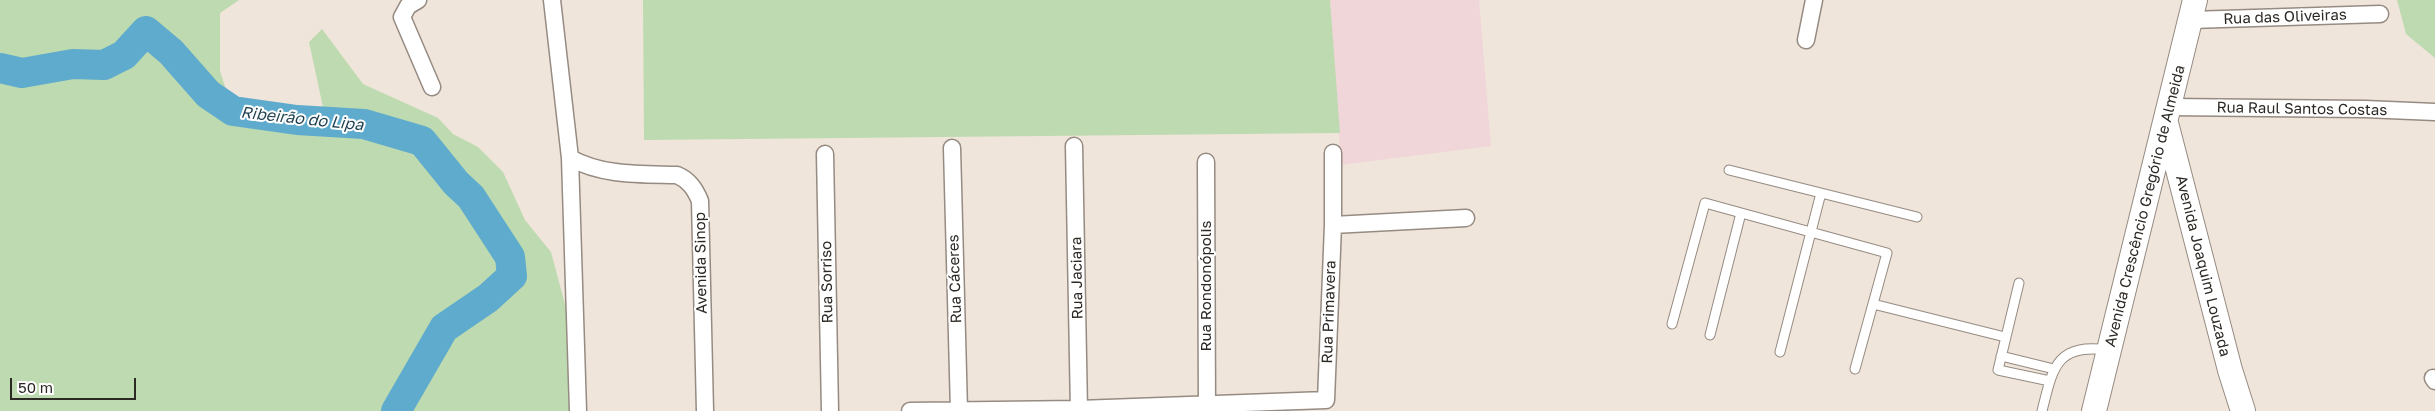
<!DOCTYPE html>
<html>
<head>
<meta charset="utf-8">
<style>
  body { margin:0 }
  #map { position:relative; width:2435px; height:411px; overflow:hidden; background:#f0e5da; font-family:"Golos Text",sans-serif }
  canvas { display:block }
  .scale { position:absolute; left:10px; top:378px; width:126px; height:22px; box-sizing:border-box; border:2px solid #2c2824; border-top:0; padding-left:6px; font-size:15px; line-height:18px; white-space:nowrap; color:#2c2824; -webkit-text-stroke:4px #fff; paint-order:stroke }
</style>
</head>
<body>
<div id="map">
<canvas width="2435" height="411"></canvas>
<div class="scale">50 m</div>
</div>
<script>
const c = document.querySelector('canvas').getContext('2d');
c.lineJoin = 'round';
function fill(path, color) { c.fillStyle = color; c.fill(path, 'evenodd'); }
function trace(path, color, width, dash) { c.strokeStyle = color; c.lineWidth = width; c.lineCap = dash ? 'butt' : 'round'; c.setLineDash(dash || []); c.stroke(path); }
function drawText(font, color, halo, rows, align = 'center') {
  c.font = font + ' "Golos Text",sans-serif'; c.lineWidth = 4; c.setLineDash([]); c.textBaseline = 'middle'; c.strokeStyle = halo; c.fillStyle = color; for (const [text, x, y, turn = 0] of rows) {
    c.save(); c.translate(x, y); c.rotate((+turn || 0) * Math.PI / 180); c.textAlign = isNaN(turn) ? turn : align; if (halo) c.strokeText(text, 0, 0); c.fillText(text, 0, 0); c.restore();
  }
}
fill(new Path2D(`
  M1330,0H1479L1491,146L1341,165Z`), '#f0d5d9');
fill(new Path2D(`
  M0,0H239L220,13V71L233,111L326,121L309,42L322,29L363,84L438,118L453,134L478,147L503,172L525,220L551,252L570,323L571,411H0Z
  M643,0H1330L1340,133L644,140Z
  M2397,0H2435V58L2406,34Z`), '#bddab0');
trace(new Path2D(`
  M0,68L22,73L73,64L104,65L124,55L146,31L171,52L208,94L233,111L297,120L364,124L422,141L456,183L471,197L510,257L512,276L488,298L444,328L396,411`), '#5fabcd', 30);
const lane = new Path2D(`
  M1729,170L1917,217
  M2019,283L1998,370L2050,381
  M1873,304L2005,337
  M1672,324L1705,203L1887,253L1855,369
  M1710,335L1741,213
  M1780,352L1821,193
  M2001,356L2054,369
  M2042,411C2053,367 2056,343 2109,350`);
const street = new Path2D(`
  M418,0L408,6L402,17L432,87
  M552,0L570,158L578,411
  M2191,20L2380,14
  M1806,40L1814,0
  M2169,107L2365,109L2435,112
  M1074,146L1079,411
  M952,148L959,411
  M825,154L830,411
  M570,158C603,176 640,174 677,175C689,180 695,189 700,201L705,411
  M1206,162L1207,411
  M1333,225L1466,218
  M2433,378L2435,381
  M910,411L1079,409L1326,400L1333,225V153`);
const secondary = new Path2D(`
  M2166,123L2230,370L2243,411
  M2094,411L2195,0`);
trace(lane, '#968b82', 11);
trace(street, '#968b82', 19);
trace(secondary, '#968b82', 26);
trace(lane, '#fff', 9);
trace(street, '#fff', 16);
trace(secondary, '#fff', 24);
drawText('15px', '#2c2824', '#fff', [
  ["Rua das Oliveiras",2285,17,-2],
  ["Rua Raul Santos Costas",2302,109,1],
  ["Avenida Crescêncio Gregório de Almeida",2145,206,-76],
  ["Avenida Sinop",701,263,-91],
  ["Avenida Joaquim Louzada",2203,266,76],
  ["Rua Jaciara",1077,278,-91],
  ["Rua Cáceres",955,279,-92],
  ["Rua Sorriso",827,282,-91],
  ["Rua Rondonópolis",1206,286,-90],
  ["Rua Primavera",1329,312,-88]
]);
drawText('italic 16px', '#1d3f4f', '#fff', [
  ["Ribeirão do Lipa",302,119,6]
]);
</script>
</body>
</html>
